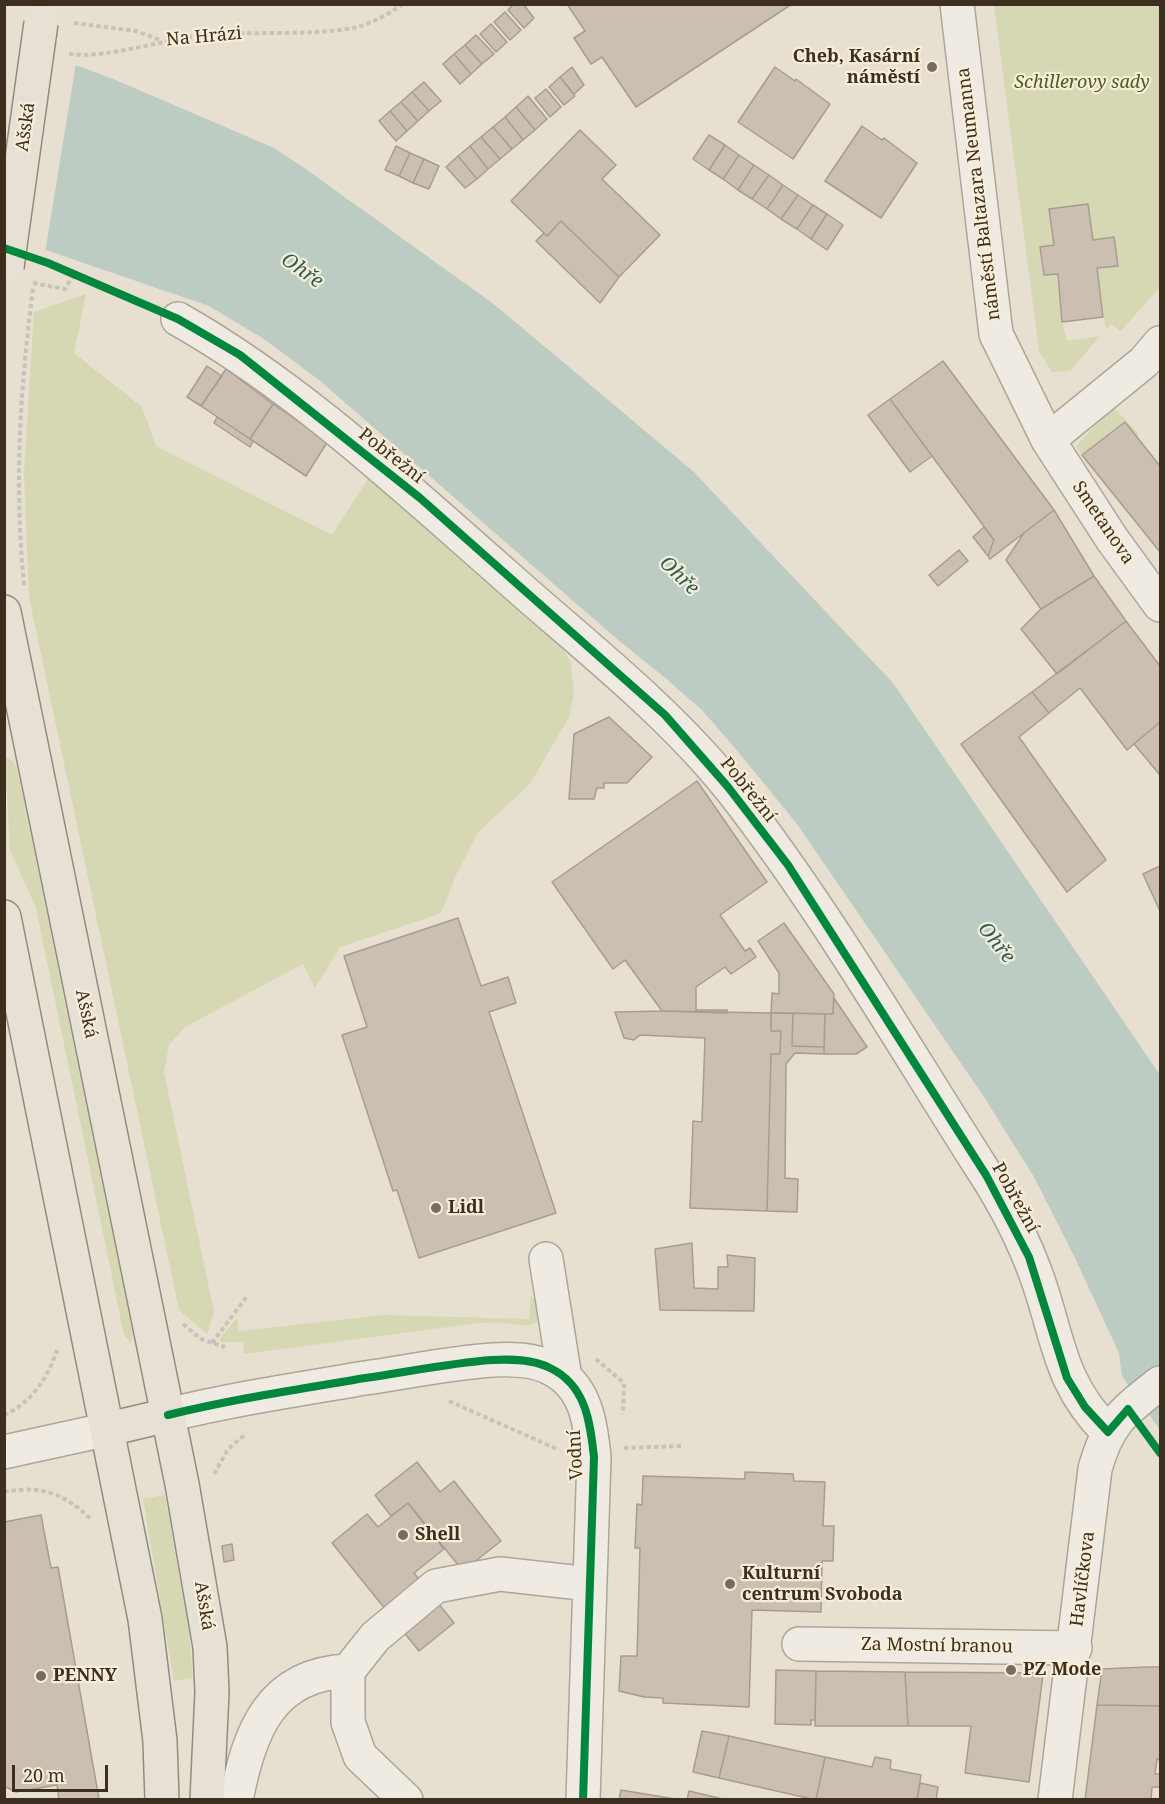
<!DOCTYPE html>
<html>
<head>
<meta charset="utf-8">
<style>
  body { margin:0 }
  #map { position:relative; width:1165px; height:1804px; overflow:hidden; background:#e7e0d1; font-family:"Noto Serif",serif }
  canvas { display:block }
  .frame { position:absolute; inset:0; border:6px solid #3d2e20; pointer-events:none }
  .scale { position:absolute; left:12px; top:1765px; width:96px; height:27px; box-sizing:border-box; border:3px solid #3d2e20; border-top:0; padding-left:8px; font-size:18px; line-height:21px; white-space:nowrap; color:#3d2e20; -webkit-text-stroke:4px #f7eed8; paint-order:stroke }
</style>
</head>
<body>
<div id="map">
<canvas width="1165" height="1804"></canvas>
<div class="frame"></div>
<div class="scale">20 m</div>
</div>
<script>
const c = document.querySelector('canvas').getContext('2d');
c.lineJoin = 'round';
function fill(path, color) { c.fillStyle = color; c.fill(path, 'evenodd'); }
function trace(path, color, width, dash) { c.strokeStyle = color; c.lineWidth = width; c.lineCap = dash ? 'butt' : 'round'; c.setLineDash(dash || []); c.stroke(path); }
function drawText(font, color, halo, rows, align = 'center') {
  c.font = font + ' "Noto Serif",serif'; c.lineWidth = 4.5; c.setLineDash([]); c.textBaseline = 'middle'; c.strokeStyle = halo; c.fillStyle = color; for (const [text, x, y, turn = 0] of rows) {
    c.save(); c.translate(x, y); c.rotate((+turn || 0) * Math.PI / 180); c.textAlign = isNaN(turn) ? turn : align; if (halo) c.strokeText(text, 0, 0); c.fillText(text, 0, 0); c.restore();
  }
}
fill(new Path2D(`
  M994,5H1160V287L1121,331L1111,324L1106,330L1097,268L1118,266L1114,238L1093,240L1088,204L1050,209L1054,245L1040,247L1044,275L1058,274L1062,322L1067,341L1100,336L1070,371L1052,372L1039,351Z
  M86,294L74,353L142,407L156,446L332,535L371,474L557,639L571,663L574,694L569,717L530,784L478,832L456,875L442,911L436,915L340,947L315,988L303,964L185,1027L169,1045L164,1072L214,1312L207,1334L179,1310L29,597L24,473L34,312Z
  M1115,409L1139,434L1137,437L1125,422L1082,455L1076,447L1078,444L1109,411Z
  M8,758L14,762L18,773L133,1335L130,1342L124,1335L36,908L10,850L5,759Z
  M531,1296L545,1310C534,1331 524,1325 504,1323C496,1322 487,1323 479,1323L244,1354L243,1342H220V1338L237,1318L239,1331L383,1315L529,1319Z
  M165,1495L189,1632L193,1678L174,1681L143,1499Z`), '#d6d7b3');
fill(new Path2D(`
  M5,46L81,67L118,81L274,148L303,167L495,305L694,472L893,683L1160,1075V1430L1122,1376L1119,1353L1074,1256L1034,1177L984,1097L797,824L740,754L702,710L664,677L617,639L319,380L264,339L209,306L5,236Z`), '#bcccc2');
fill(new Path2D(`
  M4,43L76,63L45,253L4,239Z`), '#e7e0d1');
const building = new Path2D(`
  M514,4H523L534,18L524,28L508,10Z
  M567,4H792L636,107L602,57L591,64L574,38L585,31Z
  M505,12L521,30L510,40L494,22Z
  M491,24L507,42L496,52L480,34Z
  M476,35L494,54L482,64L465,45Z
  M465,45L482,64L471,74L454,54Z
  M454,54L471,74L460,84L443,64Z
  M572,67L584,85L574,94L560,77Z
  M775,67L795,81L796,79L830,104L793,159L738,122Z
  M560,77L575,96L564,105L549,87Z
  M424,82L441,101L429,111L412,92Z
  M546,89L561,107L550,117L535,98Z
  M412,92L429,111L418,121L401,102Z
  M528,96L547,119L535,130L516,107Z
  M401,102L418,121L407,131L390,111Z
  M516,107L535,130L523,140L505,117Z
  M390,111L407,131L396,141L379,121Z
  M505,117L523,140L512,149L493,127Z
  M862,126L882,140L884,138L917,163L881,218L825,181Z
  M493,127L512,149L500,159L481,137Z
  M580,130L616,165L602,179L660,235L619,277L561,221L547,236L511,201Z
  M709,135L725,145L709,170L693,159Z
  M481,137L500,159L488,169L470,146Z
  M725,145L739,155L723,179L709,170Z
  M396,146L410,153L399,176L385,170Z
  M470,146L488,169L477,179L458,156Z
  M410,153L424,159L413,183L399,176Z
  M739,155L754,165L738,190L723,179Z
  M458,156L477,179L465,188L446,167Z
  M424,159L439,166L429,189L413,183Z
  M754,165L769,175L752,199L738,190Z
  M769,175L783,185L767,209L752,199Z
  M783,185L798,195L781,219L767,209Z
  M798,195L813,205L797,229L781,219Z
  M1088,204L1093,240L1114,237L1118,266L1097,268L1103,317L1062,322L1058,274L1044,275L1040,247L1054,245L1049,209Z
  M813,205L827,214L811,239L797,229Z
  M827,214L843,225L827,250L811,239Z
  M561,221L619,277L600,303L536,241L544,233L547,236Z
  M943,361L1054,510L990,559L988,556L994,540L890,399Z
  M207,366L222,376L201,406L187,397Z
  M226,369L273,404L250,439L201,406Z
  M890,399L932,456L910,472L868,415Z
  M273,404L328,441L306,476L250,439Z
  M217,417L253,441L250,447L214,423Z
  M1125,422L1160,466V552L1082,455Z
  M1054,510L1094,576L1041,609L1006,560L1024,533Z
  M984,527L994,540L988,556L973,537Z
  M959,550L968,561L938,586L929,575Z
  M1094,576L1126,621L1057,674L1021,629L1041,609Z
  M1126,621L1160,666V722L1127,750L1080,688L1049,713L1032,692Z
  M1032,692L1049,713L1019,737L1106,860L1067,892L961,744Z
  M609,717L652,757L627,783H604V788H597L594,799H569L574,734Z
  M1160,722V775L1134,744Z
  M697,781L767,882L720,915L745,951L750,948L756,957L731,974L725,967L696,987V1010H727V1013L662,1011L625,960L613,969L552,882Z
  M1160,866V908L1159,909L1143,874Z
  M458,918L481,986L508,977L516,1003L489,1012L556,1213L419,1258L397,1190L393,1191L342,1035L367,1027L344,956Z
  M784,923L834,994L833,1014L771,1013L772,993L779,994V973L758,941Z
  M834,998L867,1047L856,1054H824L825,1014H833Z
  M662,1011L771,1013V1031H781L780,1054H771L767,1211L690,1208L693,1121L702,1122L705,1038L640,1035L634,1040L624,1038L615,1012Z
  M771,1013H793L792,1046L824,1047V1054L795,1053L786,1064L785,1178L798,1179L797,1212L767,1211L771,1054H780L781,1031H771Z
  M793,1013L825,1014L824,1047L792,1046Z
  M692,1243L694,1288L718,1289V1267H728L727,1255L755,1258L754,1311L660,1310L655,1249Z
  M417,1462L440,1492L454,1481L501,1541L463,1571L408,1503L391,1516L375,1495Z
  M745,1472L793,1474L794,1481L825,1482L823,1526H834L833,1561H822L821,1612L752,1610L749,1707L663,1703V1698L644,1697L619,1691L621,1656H637L640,1548H635L637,1504L642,1505L643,1476L745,1479Z
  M408,1503L444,1549L414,1573L454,1623L419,1651L332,1543L367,1514L378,1527Z
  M41,1515L51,1568L58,1567L99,1799L59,1800L57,1785L16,1792L4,1786V1522Z
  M232,1544L234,1560L224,1562L222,1546Z
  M1146,1667H1160V1706L1097,1705L1102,1669Z
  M776,1670L816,1671L815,1720H811V1725L775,1724Z
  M816,1671L905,1672L908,1726H815Z
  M905,1672L1041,1673L1043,1675L1029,1782L965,1773L971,1726H908Z
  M1097,1705L1160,1706V1760L1157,1759L1155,1774H1160V1787H1152L1151,1800H1085Z
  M702,1731L729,1736L719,1778L693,1772Z
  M729,1736L825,1757L816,1800L719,1778Z
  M825,1757L872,1767L875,1757L891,1760L890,1769L921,1775L917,1800H816Z
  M920,1783L938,1787L936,1800H917Z
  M621,1790L681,1800H619Z
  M689,1791L727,1800H687Z`);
fill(building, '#cbbfb2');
trace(building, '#a89c90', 1.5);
const minor = new Path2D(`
  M957,4L996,334L1048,440L1112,539L1160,605
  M178,319C298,387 401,484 505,575C582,644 666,708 731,789C824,908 900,1040 981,1167C1004,1202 1024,1240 1038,1280C1059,1340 1059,1383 1108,1432
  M1048,440L1144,362L1160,343
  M546,1259L565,1378
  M168,1415C233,1399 300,1389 365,1378C407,1372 450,1363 492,1360C511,1359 533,1359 550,1368C586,1385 590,1422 594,1457L583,1800
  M4,1452L109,1429
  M799,1644L1075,1648
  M236,1800C249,1732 270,1674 348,1671
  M406,1800L360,1756L348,1722V1671L375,1637L436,1586L500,1574L590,1584
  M1055,1800L1095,1469C1108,1422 1123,1412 1160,1383`);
const major = new Path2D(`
  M4,612L182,1484L210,1647L212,1692L207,1800
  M4,917L145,1619L160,1741L162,1800
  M109,1429L168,1415`);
trace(minor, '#ada599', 36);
trace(major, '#928b80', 36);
trace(new Path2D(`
  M74,23L136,31L160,40
  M69,54C107,59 164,39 205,35C252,31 309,36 353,28C371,24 387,15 403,4
  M33,283L65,289L74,274
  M24,585C14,480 20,392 33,288
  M183,1324L201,1339L225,1347
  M212,1343L248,1295
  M596,1359L624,1383L623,1414
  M449,1401L559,1450
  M4,1415C32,1403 48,1377 57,1350
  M624,1448L683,1446
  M214,1474L228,1449L246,1434
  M4,1492C42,1485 63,1493 91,1519`), '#c8c2b9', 4, [4.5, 3]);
trace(minor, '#efebe3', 33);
trace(major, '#e6e1d4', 33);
const majorBridge = new Path2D(`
  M7,267L41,23`);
trace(majorBridge, '#928b80', 36, []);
trace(majorBridge, '#e6e1d4', 33);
trace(new Path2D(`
  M4,248L48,263L178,319L240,355L420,498L665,715L728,787L788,865L986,1175L1029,1257L1067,1378L1085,1407L1108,1432L1128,1409L1160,1453
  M168,1415C233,1399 300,1389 365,1378C407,1372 450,1363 492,1360C511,1359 533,1359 550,1368C586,1385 590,1422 594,1457L583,1800`), '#00873e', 8);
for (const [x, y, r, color] of [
  [932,67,6,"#786c5e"],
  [436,1208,6,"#786c5e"],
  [403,1535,6,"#786c5e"],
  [730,1584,6,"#786c5e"],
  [1011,1670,6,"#786c5e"],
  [41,1676,6,"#786c5e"]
]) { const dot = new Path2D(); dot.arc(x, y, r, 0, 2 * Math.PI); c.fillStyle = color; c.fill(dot); trace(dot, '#f7eed8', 2); }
drawText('18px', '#3d2e20', '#f7eed8', [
  ["Na Hrázi",204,37,-5],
  ["Ašská",26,127,-82],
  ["náměstí Baltazara Neumanna",979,194,-97],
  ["Pobřežní",391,456,38],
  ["Smetanova",1103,523,56],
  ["Pobřežní",748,790,51],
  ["Ašská",86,1014,78],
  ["Pobřežní",1015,1198,61],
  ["Vodní",576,1455,-93],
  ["Havlíčkova",1083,1579,-83],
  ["Ašská",204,1606,81],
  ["Za Mostní branou",937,1646,1]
]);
drawText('bold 18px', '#3d2e20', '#f7eed8', [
  ["Cheb, Kasární",920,57,"right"],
  ["náměstí",920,78,"right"],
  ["Lidl",448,1208],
  ["Shell",415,1535],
  ["Kulturní",742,1574],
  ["centrum Svoboda",742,1595],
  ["PZ Mode",1023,1670],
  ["PENNY",53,1676]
], 'left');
drawText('italic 18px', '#4d5a26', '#f7eed8', [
  ["Schillerovy sady",1082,83]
]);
drawText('italic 20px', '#2f5d5a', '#f7eed8', [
  ["Ohře",302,271,35],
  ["Ohře",679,576,44],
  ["Ohře",996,943,51]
]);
</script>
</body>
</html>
